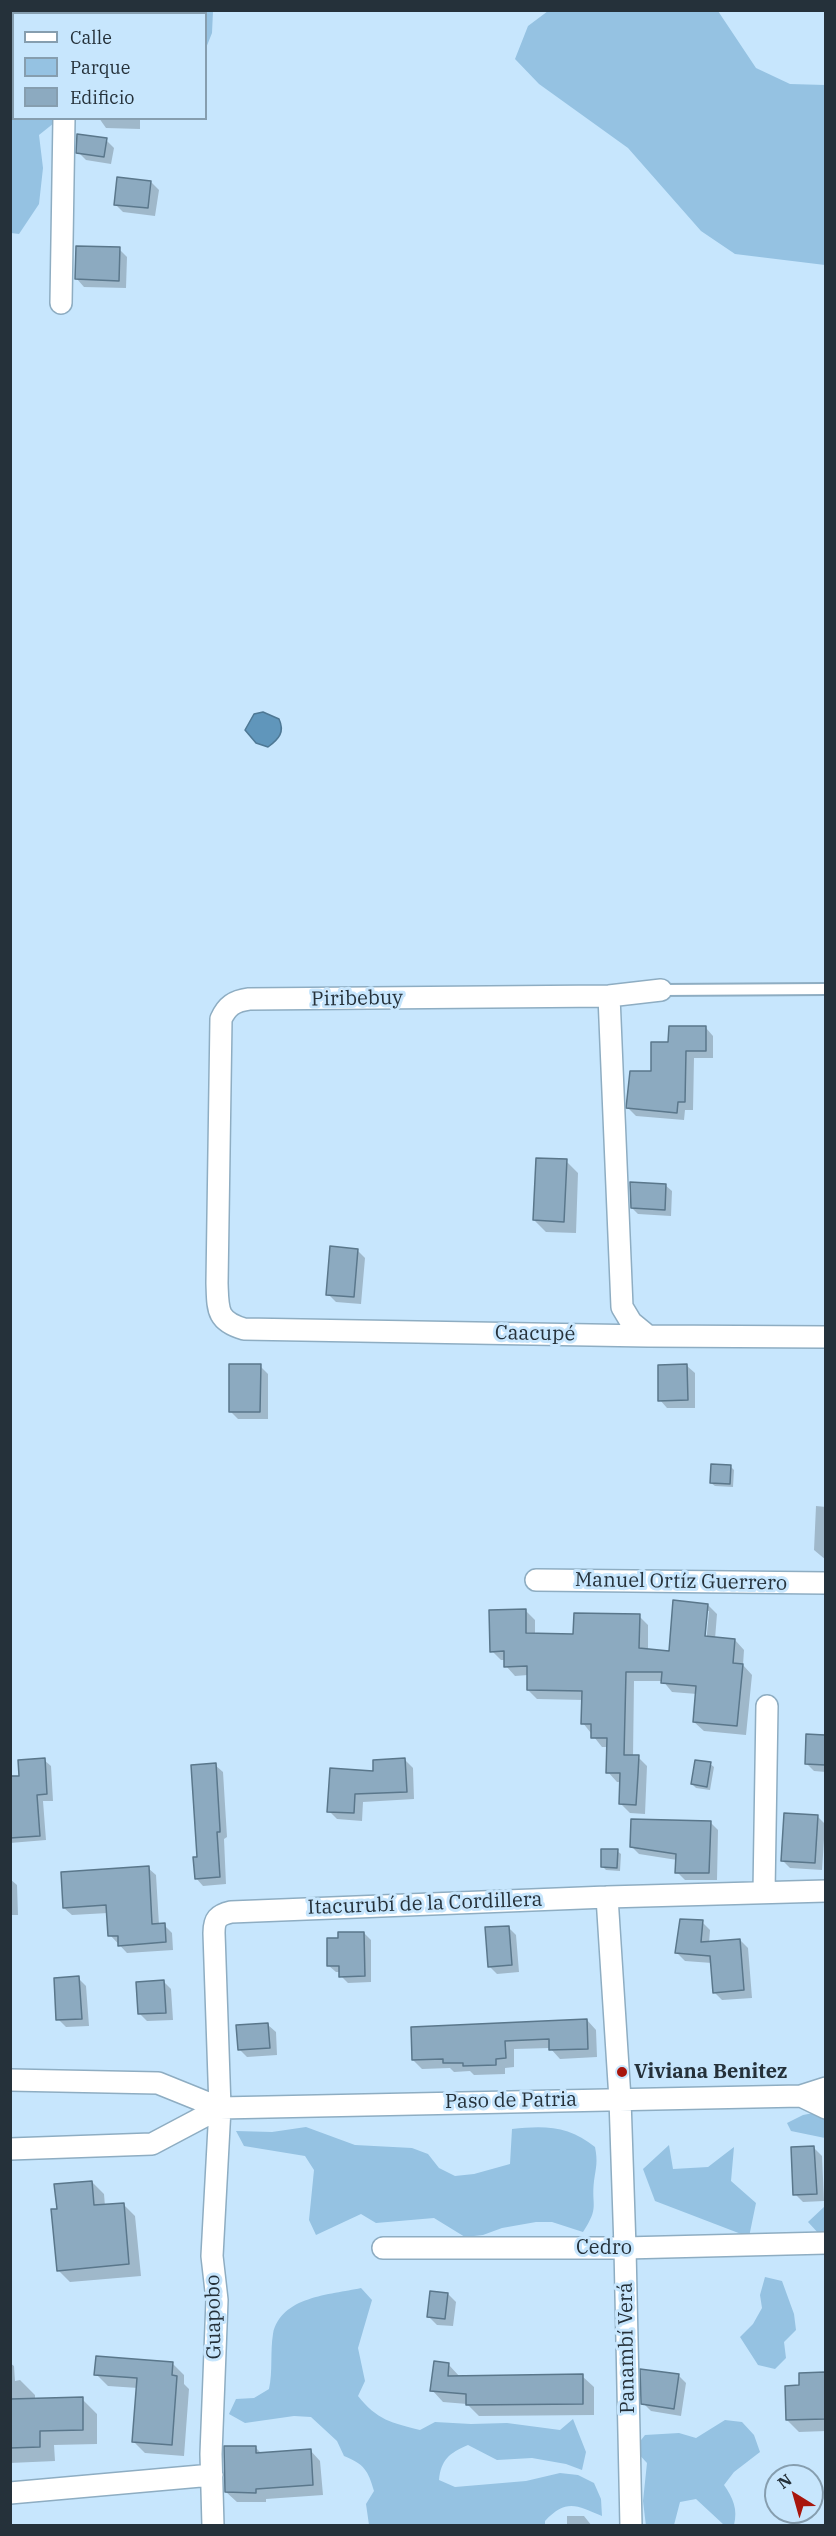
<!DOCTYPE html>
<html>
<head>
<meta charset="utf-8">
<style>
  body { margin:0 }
  #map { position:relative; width:836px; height:2536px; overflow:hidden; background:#c7e6fd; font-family:"IBM Plex Serif",serif }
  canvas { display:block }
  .frame { position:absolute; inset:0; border:12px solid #25313a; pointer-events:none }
  .legend { position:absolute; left:12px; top:12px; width:195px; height:108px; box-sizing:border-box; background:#c7e6fd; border:2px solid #869eaf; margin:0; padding:8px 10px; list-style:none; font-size:18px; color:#25313a }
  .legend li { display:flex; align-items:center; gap:12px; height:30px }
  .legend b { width:30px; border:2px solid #869eaf }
  .north { position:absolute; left:764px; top:2464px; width:60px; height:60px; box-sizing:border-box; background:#c7e6fd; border:2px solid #869eaf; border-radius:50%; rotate:323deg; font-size:16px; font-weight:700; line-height:24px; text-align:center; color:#25313a }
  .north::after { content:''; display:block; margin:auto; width:21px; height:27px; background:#a8160d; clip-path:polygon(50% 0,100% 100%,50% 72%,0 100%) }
</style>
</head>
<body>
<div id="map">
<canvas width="836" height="2536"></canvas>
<div class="frame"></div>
<ul class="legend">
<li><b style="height:8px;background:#fff"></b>Calle</li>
<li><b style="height:16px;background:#95c2e2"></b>Parque</li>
<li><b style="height:16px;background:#8caac0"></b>Edificio</li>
</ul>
<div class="north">N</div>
</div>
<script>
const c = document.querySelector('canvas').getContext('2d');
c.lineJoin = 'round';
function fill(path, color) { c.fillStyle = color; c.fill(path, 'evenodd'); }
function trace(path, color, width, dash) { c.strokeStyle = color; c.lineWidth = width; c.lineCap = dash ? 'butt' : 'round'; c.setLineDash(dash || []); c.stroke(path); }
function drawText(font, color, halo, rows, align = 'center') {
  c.font = font + ' "IBM Plex Serif",serif'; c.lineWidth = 6; c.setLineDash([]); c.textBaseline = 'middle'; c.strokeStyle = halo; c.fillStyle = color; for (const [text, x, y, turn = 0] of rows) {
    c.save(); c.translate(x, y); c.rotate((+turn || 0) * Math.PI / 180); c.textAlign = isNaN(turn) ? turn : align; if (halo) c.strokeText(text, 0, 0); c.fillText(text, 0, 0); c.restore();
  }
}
fill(new Path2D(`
  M11,11H213L212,33L206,48V14H14V118L59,119L39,135L43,168L39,204L19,234L11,233Z
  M548,11H718L756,68L790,84L825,85V265L735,254L701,231L628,148L539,84L515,59L528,26Z
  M819,2112L825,2113V2138L791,2131L787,2123L803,2115Z
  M306,2127L355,2145L412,2148L428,2154L439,2168L455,2176L474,2174L510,2164L512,2129C545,2125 570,2126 595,2147C598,2162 596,2167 594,2181C591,2207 600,2206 583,2232L552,2222H536L502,2228L483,2235L465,2237L434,2218L376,2223L361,2214L316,2235L309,2220L314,2170L305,2156L244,2146L236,2131L272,2132Z
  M669,2145L673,2169L708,2167L734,2147L731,2181L756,2203L749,2237L655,2201L643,2169Z
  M825,2206V2235H820L808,2222Z
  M765,2277L782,2281L794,2314L796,2330L784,2342L786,2358L775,2369L758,2365L740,2337L753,2324L762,2308L760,2295Z
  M361,2288L372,2300L358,2348L365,2381L358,2396C377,2420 392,2423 420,2430L435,2422L471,2424L507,2423L560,2430L573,2419L586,2452L582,2470L566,2464L532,2458L497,2460L468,2445C449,2453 441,2460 439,2480L455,2487L526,2481L560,2473L578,2475L594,2483L601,2499L602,2516C577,2506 567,2498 545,2521V2525H369L366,2504L374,2491C368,2470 364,2464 344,2456L337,2441L311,2417L294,2416L245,2423L229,2414L236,2399L254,2398L269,2389C273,2371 270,2352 273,2334C281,2296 330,2295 361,2288Z
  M725,2420L742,2422L754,2435L760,2452L734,2472L724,2485C733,2498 738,2509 734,2525H724L696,2499L680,2502L674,2525L646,2526L643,2501L647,2463L634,2449L645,2435L679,2433L696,2438Z`), '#95c2e2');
const water = new Path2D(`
  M263,712L279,719C285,732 279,739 268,747L256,743L245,730L254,714Z`);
fill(water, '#6096bb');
trace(water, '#4e7894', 1.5);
fill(new Path2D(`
  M34,10H61L64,14H34Z
  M99,118H140V129L106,128Z
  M106,140L114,148L111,164L86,160L78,152Z
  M151,182L159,190L155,216L123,212L115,204Z
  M119,249L127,257L126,288L84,287L77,279Z
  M706,1028L713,1036V1058H694L693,1110H685L684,1120L636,1116L628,1108L670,1044Z
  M566,1161L578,1173L576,1233L546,1232L534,1220Z
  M665,1185L672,1191L671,1216L638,1214L632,1208Z
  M357,1250L365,1258L361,1304L336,1302L328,1294Z
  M260,1366L268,1374V1419H238L230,1411Z
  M687,1366L695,1373V1408H667L660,1400Z
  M730,1466L734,1470L733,1487L715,1486L711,1483Z
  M816,1506L826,1507V1560L814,1550Z
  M708,1605L717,1614L715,1639L735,1640L744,1650L743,1665L752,1675L746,1735L704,1731L694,1722L697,1694L672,1692L663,1681H634L633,1757H638L647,1766L645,1814L630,1813L621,1804V1782H617L608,1772V1747H602L583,1723L584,1700L537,1699L528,1690V1675L515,1676L506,1666L505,1660H501L492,1651L525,1610L535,1620V1634L575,1635L639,1616L648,1625V1650L670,1652ZM706,1611H709L706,1644H703Z
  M807,1736L826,1737V1772L814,1771L806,1763Z
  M44,1760L51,1766L53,1801H43L46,1840L10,1843V1778L20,1777Z
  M405,1760L413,1768L414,1799L363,1802L362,1821L337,1819L329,1811L375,1773Z
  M710,1764L714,1767L710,1790L696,1788L692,1784Z
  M215,1765L223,1772L227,1837L224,1839L226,1884L203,1886L196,1878Z
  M817,1816L825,1824L822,1870L790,1868L782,1860Z
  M710,1822L718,1830L717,1880H685L677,1872V1860L639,1854L631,1846Z
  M617,1851L621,1854L620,1871L606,1870L602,1866Z
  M148,1868L156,1875L159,1925H164L172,1933L173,1950L127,1953L110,1935L108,1913L72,1915L64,1908Z
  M10,1879L17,1885L18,1915H10Z
  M702,1922L710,1930L709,1943L740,1940L748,1948L752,1998L722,2000L714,1992L712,1963L685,1961L677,1953Z
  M508,1927L516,1935L519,1972L497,1974L489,1966Z
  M364,1933L371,1940V1982L348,1983L341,1976V1972H336L329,1966L340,1939Z
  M78,1978L86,1986L89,2026L66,2027L58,2019Z
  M163,1981L171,1989L173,2020L147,2021L140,2014Z
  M587,2020L596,2030L597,2057L560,2059L550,2048L514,2049V2067L505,2068V2074L474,2075L470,2071L454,2072L450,2068L422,2069L413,2060Z
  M268,2025L276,2032L277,2055L247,2057L239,2049Z
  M814,2148L822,2156L824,2201L803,2202L795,2194Z
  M92,2182L104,2194L105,2206L123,2204L135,2216L141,2276L70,2282L58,2270V2210Z
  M448,2294L456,2302L453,2326L437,2325L429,2317Z
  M10,2363L14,2366L15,2381L20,2380L35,2395V2400L82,2399L97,2414V2444L54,2445L55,2461L10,2463Z
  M172,2363L184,2375V2384L189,2389L184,2456L145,2453L133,2441L138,2388L108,2386L96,2374Z
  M448,2364L460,2377L582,2376L594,2387V2415L479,2416L467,2404L443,2402L432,2390Z
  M800,2374H826V2431L799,2432L787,2420L800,2387Z
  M678,2375L686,2383L681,2416L651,2411L643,2403Z
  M256,2448L262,2454L310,2450L320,2461L323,2495L266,2499V2502H237L226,2492Z
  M567,2516H584L592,2526H567Z
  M115,2524L117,2526H69Z`), '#0003');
const building = new Path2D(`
  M77,134L107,138L104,157L76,153Z
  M117,177L151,181L148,208L114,205Z
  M76,246L120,247L119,281L75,279Z
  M669,1026H706V1051H686L685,1102H678L677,1113L626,1108L630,1071H651V1042H668Z
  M536,1158L567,1159L564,1222L533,1220Z
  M630,1182L666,1184L665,1210L631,1208Z
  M330,1246L358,1249L354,1297L326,1295Z
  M229,1364H261L260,1412H229Z
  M687,1364L688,1400L658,1401V1365Z
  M711,1464L731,1465L730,1484L710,1483Z
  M673,1600L708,1604L705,1636L735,1639L733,1663L743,1664L737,1726L693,1722L696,1686L661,1683L662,1672H626L624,1755H639L638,1774L636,1805L619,1804L620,1773H606L607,1738H591V1724H581L582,1691L527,1690V1666L504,1667V1651L490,1652L489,1610L526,1609V1633L573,1634L574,1613L640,1614L639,1648L669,1651Z
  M806,1734L825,1735V1765L805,1764Z
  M45,1758L47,1794L37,1795L40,1836L10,1838V1776H19L18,1760Z
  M405,1758L407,1792L355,1794L354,1813L327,1812L330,1768L373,1771V1760Z
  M695,1760L711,1762L707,1787L691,1784Z
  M216,1763L220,1829V1832H217L220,1877L195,1879L193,1857H197L191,1765Z
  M784,1813L818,1815L815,1863L781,1861Z
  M631,1819L711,1821L709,1873H675L676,1854L630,1847Z
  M601,1849H618L617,1868L601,1867Z
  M149,1866L152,1924L165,1923L166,1942L118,1946V1936H108L106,1905L63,1908L61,1872Z
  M680,1919L703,1920L701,1942L740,1939L744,1990L713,1993L710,1956L675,1953Z
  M509,1926L512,1965L488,1967L485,1927Z
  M338,1932H364L365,1976L339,1977V1966H327V1938H338Z
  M79,1976L82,2019L56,2020L54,1978Z
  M164,1980L166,2013L138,2014L136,1982Z
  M587,2019L588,2049L549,2050V2039L505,2041L506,2058L496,2059V2065L463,2066V2063H443V2059L412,2060L411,2027Z
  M268,2023L270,2048L238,2050L236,2025Z
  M814,2146L817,2194L793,2195L791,2147Z
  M92,2181L94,2205L124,2203L129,2264L57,2271L51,2209H57L54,2184Z
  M430,2291L448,2293L445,2319L427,2317Z
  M96,2356L173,2362L172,2375L177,2376L172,2445L132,2442L137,2378L94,2375Z
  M434,2361L449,2363L448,2376L583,2374V2404L466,2405V2394L430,2391Z
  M640,2369L679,2374L674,2409L641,2404Z
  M825,2372V2419L786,2420L785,2386L799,2385V2373Z
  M83,2397V2430L40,2431V2447L10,2448V2399Z
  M224,2446H256V2453L311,2449L313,2485L256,2489V2493L225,2492Z`);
fill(building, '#8caac0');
trace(building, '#5a778b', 1.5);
const service = new Path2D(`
  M661,990L826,989`);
const minor = new Path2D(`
  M70,14V10
  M61,303L64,118
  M661,990L609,996L249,999C234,1001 227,1006 221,1019L217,1283C218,1309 216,1321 244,1329L648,1336L826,1337
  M609,996L622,1307L631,1322L648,1336
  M536,1580L826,1583
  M764,1892L767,1706
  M607,1897L620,2099L625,2248L631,2526
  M10,2080L158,2083L220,2108L801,2096L826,2088
  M801,2096L826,2108
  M10,2149L152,2144L220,2108
  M383,2248H625L826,2243
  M10,2493L212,2475
  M213,2526L211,2454L217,2300L212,2256L220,2108L214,1933C214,1919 218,1915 231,1912L607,1897L826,1891`);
trace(service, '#8eadc2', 14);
trace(minor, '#8eadc2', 24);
trace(service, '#fff', 10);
trace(minor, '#fff', 21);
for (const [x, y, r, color] of [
  [622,2072,6,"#a8160d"]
]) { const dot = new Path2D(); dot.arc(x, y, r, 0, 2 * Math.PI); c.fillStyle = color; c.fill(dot); trace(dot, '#c7e6fd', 2); }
drawText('20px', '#25313a', '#c7e6fd', [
  ["Piribebuy",357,999,-1],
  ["Caacupé",535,1334,1],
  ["Manuel Ortíz Guerrero",681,1582,1],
  ["Itacurubí de la Cordillera",425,1904,-2],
  ["Paso de Patria",511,2101,-1],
  ["Cedro",604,2248],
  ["Guapobo",214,2317,-91],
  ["Panambí Verá",627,2348,-91]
]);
drawText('bold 20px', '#25313a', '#c7e6fd', [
  ["Viviana Benitez",634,2072]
], 'left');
</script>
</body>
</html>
